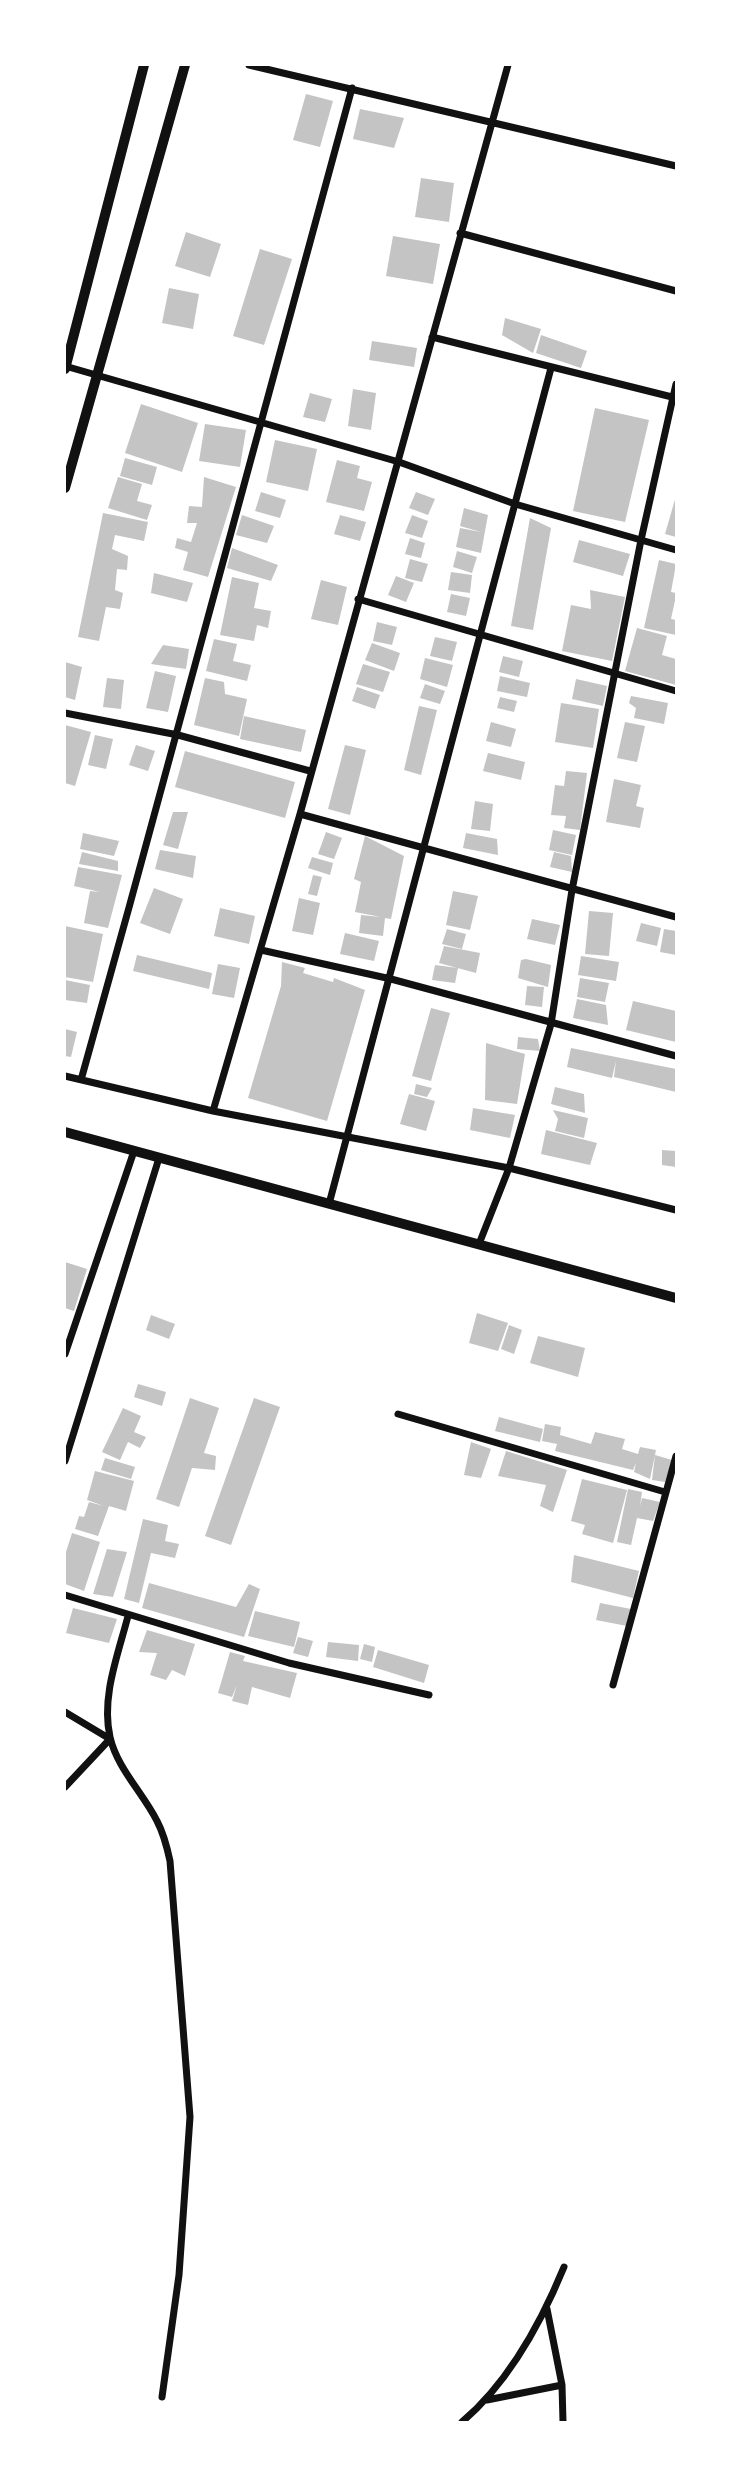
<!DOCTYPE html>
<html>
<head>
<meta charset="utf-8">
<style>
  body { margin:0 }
  #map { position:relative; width:741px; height:2487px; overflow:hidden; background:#fff; font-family:Roboto,sans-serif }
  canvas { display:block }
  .frame { position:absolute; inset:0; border:66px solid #fff; pointer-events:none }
</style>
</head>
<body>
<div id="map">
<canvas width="741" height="2487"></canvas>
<div class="frame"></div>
</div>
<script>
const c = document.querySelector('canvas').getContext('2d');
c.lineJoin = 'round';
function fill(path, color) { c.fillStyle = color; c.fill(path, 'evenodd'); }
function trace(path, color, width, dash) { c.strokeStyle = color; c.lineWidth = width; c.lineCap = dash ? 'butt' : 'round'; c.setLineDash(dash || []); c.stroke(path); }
fill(new Path2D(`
  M306,94L333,101L320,147L293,140Z
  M360,109L404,118L394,148L353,139Z
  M421,178L454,183L449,222L415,217Z
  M186,232L221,244L210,277L175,266Z
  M393,236L440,244L433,284L386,276Z
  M260,249L292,259L264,345L233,336Z
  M169,288L199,294L193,329L162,323Z
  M505,318L541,329L533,353L502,335Z
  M541,335L587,351L581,368L536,353Z
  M372,341L417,348L414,367L369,360Z
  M353,389L376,393L371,430L348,426Z
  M310,393L332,399L325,422L303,417Z
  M141,404L198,423L182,472L125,453Z
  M595,408L649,420L625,522L573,511Z
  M205,424L246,430L240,467L199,461Z
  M275,440L317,449L308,491L266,482Z
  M125,458L157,467L152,485L120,476Z
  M337,460L360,466L357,478L372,482L364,511L326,502Z
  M118,477L142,484L137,501L152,505L147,520L108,508Z
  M204,477L236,487L208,577L183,570L188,552L175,548L177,538L191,542L197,523H187L189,506L202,507Z
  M261,492L286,500L280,518L255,511Z
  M416,492L435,499L428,515L409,508Z
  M676,496V537L665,534Z
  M464,508L488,515L481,553L456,547L460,528L481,532L460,526Z
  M103,513L148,522L144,541L115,535L112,549L128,556L127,570L117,569L115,590L123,593L120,609L106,607L99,641L78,637Z
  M242,515L274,526L267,543L236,535Z
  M340,515L366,522L360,541L334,534Z
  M412,515L428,521L422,538L405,533Z
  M530,518L551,528L533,630L511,626Z
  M410,538L425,543L421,558L405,554Z
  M579,540L630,554L623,576L573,562Z
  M232,548L278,565L271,581L227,568Z
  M457,551L477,557L472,573L453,567Z
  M410,559L428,564L422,582L405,578Z
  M659,560L676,564L671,592L676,593V596L671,619L676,620V635L644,628Z
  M451,572L472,575L470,593L448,590Z
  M154,573L193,583L187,602L151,593Z
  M396,576L414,583L406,602L388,595Z
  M232,577L259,583L254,608L271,611L268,628L257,625L254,641L220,635Z
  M321,580L347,587L338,625L311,619Z
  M590,590L625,597L612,661L562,651L571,605L591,609Z
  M451,594L470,598L466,616L447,612Z
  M377,622L397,627L392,645L373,641Z
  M637,628L667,636L662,655L676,659V685L625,671Z
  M435,637L457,642L452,661L430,656Z
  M214,639L237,644L233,661L251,665L247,681L206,671Z
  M372,643L400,653L394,671L365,660Z
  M163,645L189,649L186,669L151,664Z
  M503,656L523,661L519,677L499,672Z
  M425,658L453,665L447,687L420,679Z
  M65,662L82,667L75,700L65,697Z
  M363,664L390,672L383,692L356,684Z
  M155,671L176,676L168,712L146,708Z
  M500,676L530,683L527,697L497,691Z
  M107,678L124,680L121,709L103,707Z
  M205,678L224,682L225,694L247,699L239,736L194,725Z
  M576,679L607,686L603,706L572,699Z
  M425,684L445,691L440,704L420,698Z
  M357,687L380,695L375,709L352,701Z
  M631,696L668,703L664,724L634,718L636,708L629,703Z
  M500,697L517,701L514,712L497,708Z
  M561,703L599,709L593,748L555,742Z
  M419,706L437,710L421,775L404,770Z
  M244,716L306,730L301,752L240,739Z
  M491,722L516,729L511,747L486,741Z
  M625,722L645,726L637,762L617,758Z
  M65,725L91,732L75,786L65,783Z
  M95,735L113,739L106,769L88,765Z
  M136,745L155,751L148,771L129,765Z
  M345,745L366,750L350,815L328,809Z
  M185,751L295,782L285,818L175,787Z
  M488,753L525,762L521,780L483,771Z
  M566,771L587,773L580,830L564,828L566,816L551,815L555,785L564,786Z
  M614,779L641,785L636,806L644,808L640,828L606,822Z
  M475,801L493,804L490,831L471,829Z
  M173,812H188L178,849L163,845Z
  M553,830L576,835L572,855L549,850Z
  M326,832L342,838L334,859L318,854Z
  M83,833L119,841L114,856L80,849Z
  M466,833L497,839L498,855L463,848Z
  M365,836L404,856L391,919L385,918L383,936L359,933L361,915L381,917L355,912L361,882L354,879Z
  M160,850L196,856L193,878L155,869Z
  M82,852L118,861V871L79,864Z
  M554,852L571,856L572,872L550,867Z
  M312,857L333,863L330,875L308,868Z
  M78,867L122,875L108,928L84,923L90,891L100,892L74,886Z
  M313,875L322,877L317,896L308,894Z
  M154,888L183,899L170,934L140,923Z
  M453,891L478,896L470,930L446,925Z
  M299,898L320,903L313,935L292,931Z
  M220,908L255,916L249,944L214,936Z
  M589,911L613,913L609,956L585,954Z
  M532,919L560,925L555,945L527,939Z
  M641,923L661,928L657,946L636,941Z
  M65,926L103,934L93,982L65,977Z
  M447,929L466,934L462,949L442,944Z
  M664,929L676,931V955L660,952Z
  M345,933L379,941L374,961L340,954Z
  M444,946L480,953L476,973L439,963Z
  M137,955L212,973L209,989L133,971Z
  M581,956L619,962L616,981L578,975Z
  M526,959L551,965L548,987L518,978L521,960Z
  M282,962L305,968L303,973L333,982L334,978L365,990L327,1121L248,1098L281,986Z
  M218,964L240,968L234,998L212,994Z
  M435,965L458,968L455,983L432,980Z
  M580,978L609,983L605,1002L577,997Z
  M65,980L90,985L87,1003L65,1000Z
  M527,986L544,987L542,1007L525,1005Z
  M577,999L606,1005L608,1025L573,1018Z
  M633,1001L676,1011V1042L626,1030Z
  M431,1008L450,1013L431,1081L412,1076Z
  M65,1029L77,1032L71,1057L65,1056Z
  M518,1037L538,1039L540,1051L517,1049Z
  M486,1043L525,1054L517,1104L485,1100Z
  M571,1048L676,1069V1092L614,1077L616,1061L612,1078L567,1067Z
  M416,1084L432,1088L427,1097L414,1094Z
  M555,1087L584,1094L585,1113L551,1104Z
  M409,1094L435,1101L426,1131L400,1124Z
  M473,1108L515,1115L510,1138L470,1130Z
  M553,1110L588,1118L584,1138L555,1131L558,1119Z
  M546,1130L597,1143L590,1165L541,1154Z
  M662,1150L676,1151V1167L662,1165Z
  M65,1262L87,1269L74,1311L65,1308Z
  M477,1313L508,1323L498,1351L469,1343Z
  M151,1315L175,1324L169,1339L146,1330Z
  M509,1325L522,1330L514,1354L501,1349Z
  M538,1336L585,1348L578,1377L530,1363Z
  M138,1384L166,1392L162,1406L134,1397Z
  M190,1398L219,1408L204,1453L216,1456L215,1470L192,1468L179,1507L156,1499Z
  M254,1398L280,1407L231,1545L205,1536Z
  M123,1408L141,1416L134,1432L146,1437L140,1448L128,1442L120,1460L102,1452Z
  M499,1417L543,1429L540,1442L495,1431Z
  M545,1424L561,1427L560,1435L591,1444L595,1432L625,1439L622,1449L638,1454L640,1447L656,1450L650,1479L634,1472L636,1463L633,1470L555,1451L557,1444L542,1441Z
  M471,1442L491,1449L481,1478L464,1475Z
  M506,1451L567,1470L553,1512L540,1506L546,1485L498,1476Z
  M655,1455L672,1460L665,1482L652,1480Z
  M105,1458L135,1467L131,1479L101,1470Z
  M95,1471L134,1481L126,1511L109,1506L98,1536L75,1529L79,1516L84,1517L89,1502L104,1506L87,1500Z
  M582,1479L627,1490L613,1543L582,1534L585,1525L571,1521Z
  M628,1489L642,1492L640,1506L642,1498L660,1502L653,1521L637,1518L631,1545L617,1542Z
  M143,1519L168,1525L165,1541L179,1544L175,1558L151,1553L139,1603L124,1599Z
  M72,1533L100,1542L84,1591L65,1584V1555Z
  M107,1549L127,1552L113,1597L93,1594Z
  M574,1555L639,1571L633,1598L571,1582Z
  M149,1583L236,1607L249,1584L260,1589L244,1637L142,1608Z
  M600,1603L631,1609L627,1626L596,1620Z
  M73,1608L117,1619L109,1643L66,1633Z
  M255,1611L300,1622L294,1647L248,1636Z
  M147,1630L195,1644L185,1676L172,1670L166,1680L150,1675L157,1653L139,1652Z
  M298,1637L313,1641L308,1657L293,1653Z
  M328,1642L359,1645L358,1661L326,1657Z
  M364,1644L375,1647L372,1662L360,1659Z
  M378,1650L429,1665L424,1683L373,1667Z
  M230,1652L245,1656L243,1661L297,1673L290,1698L252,1687L248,1705L232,1701L237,1685L232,1697L218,1693Z`), '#c4c4c4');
trace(new Path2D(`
  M249,65L676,166
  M460,233L676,291
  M432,337L676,398
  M65,366L399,462L515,504L676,550
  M358,599L676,691
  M65,713L178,735L310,771
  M300,814L676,917
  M261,950L391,979L676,1056
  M65,1076L213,1111L509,1168L676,1210
  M81,1080C174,750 260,418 352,88
  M213,1111L300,814L508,65
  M329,1204L551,368
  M479,1244L509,1168L551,1024L572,890L641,540L676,384
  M65,1354L134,1151
  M398,1414L665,1492
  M65,1461L159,1158
  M65,1595L289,1663L429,1695
  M128,1616C118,1655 101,1697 110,1737C117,1768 143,1793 157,1821C164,1834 167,1847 170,1861L190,2117L179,2275L162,2397
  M613,1685L676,1456
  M65,1712L110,1739L65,1787
  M547,2309L562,2385L563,2422
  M487,2400L562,2385
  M462,2422C508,2383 541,2323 564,2267`), '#111', 7);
trace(new Path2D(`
  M65,369L144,65
  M65,488L185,65
  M65,1132L676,1298`), '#111', 10);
</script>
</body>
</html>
